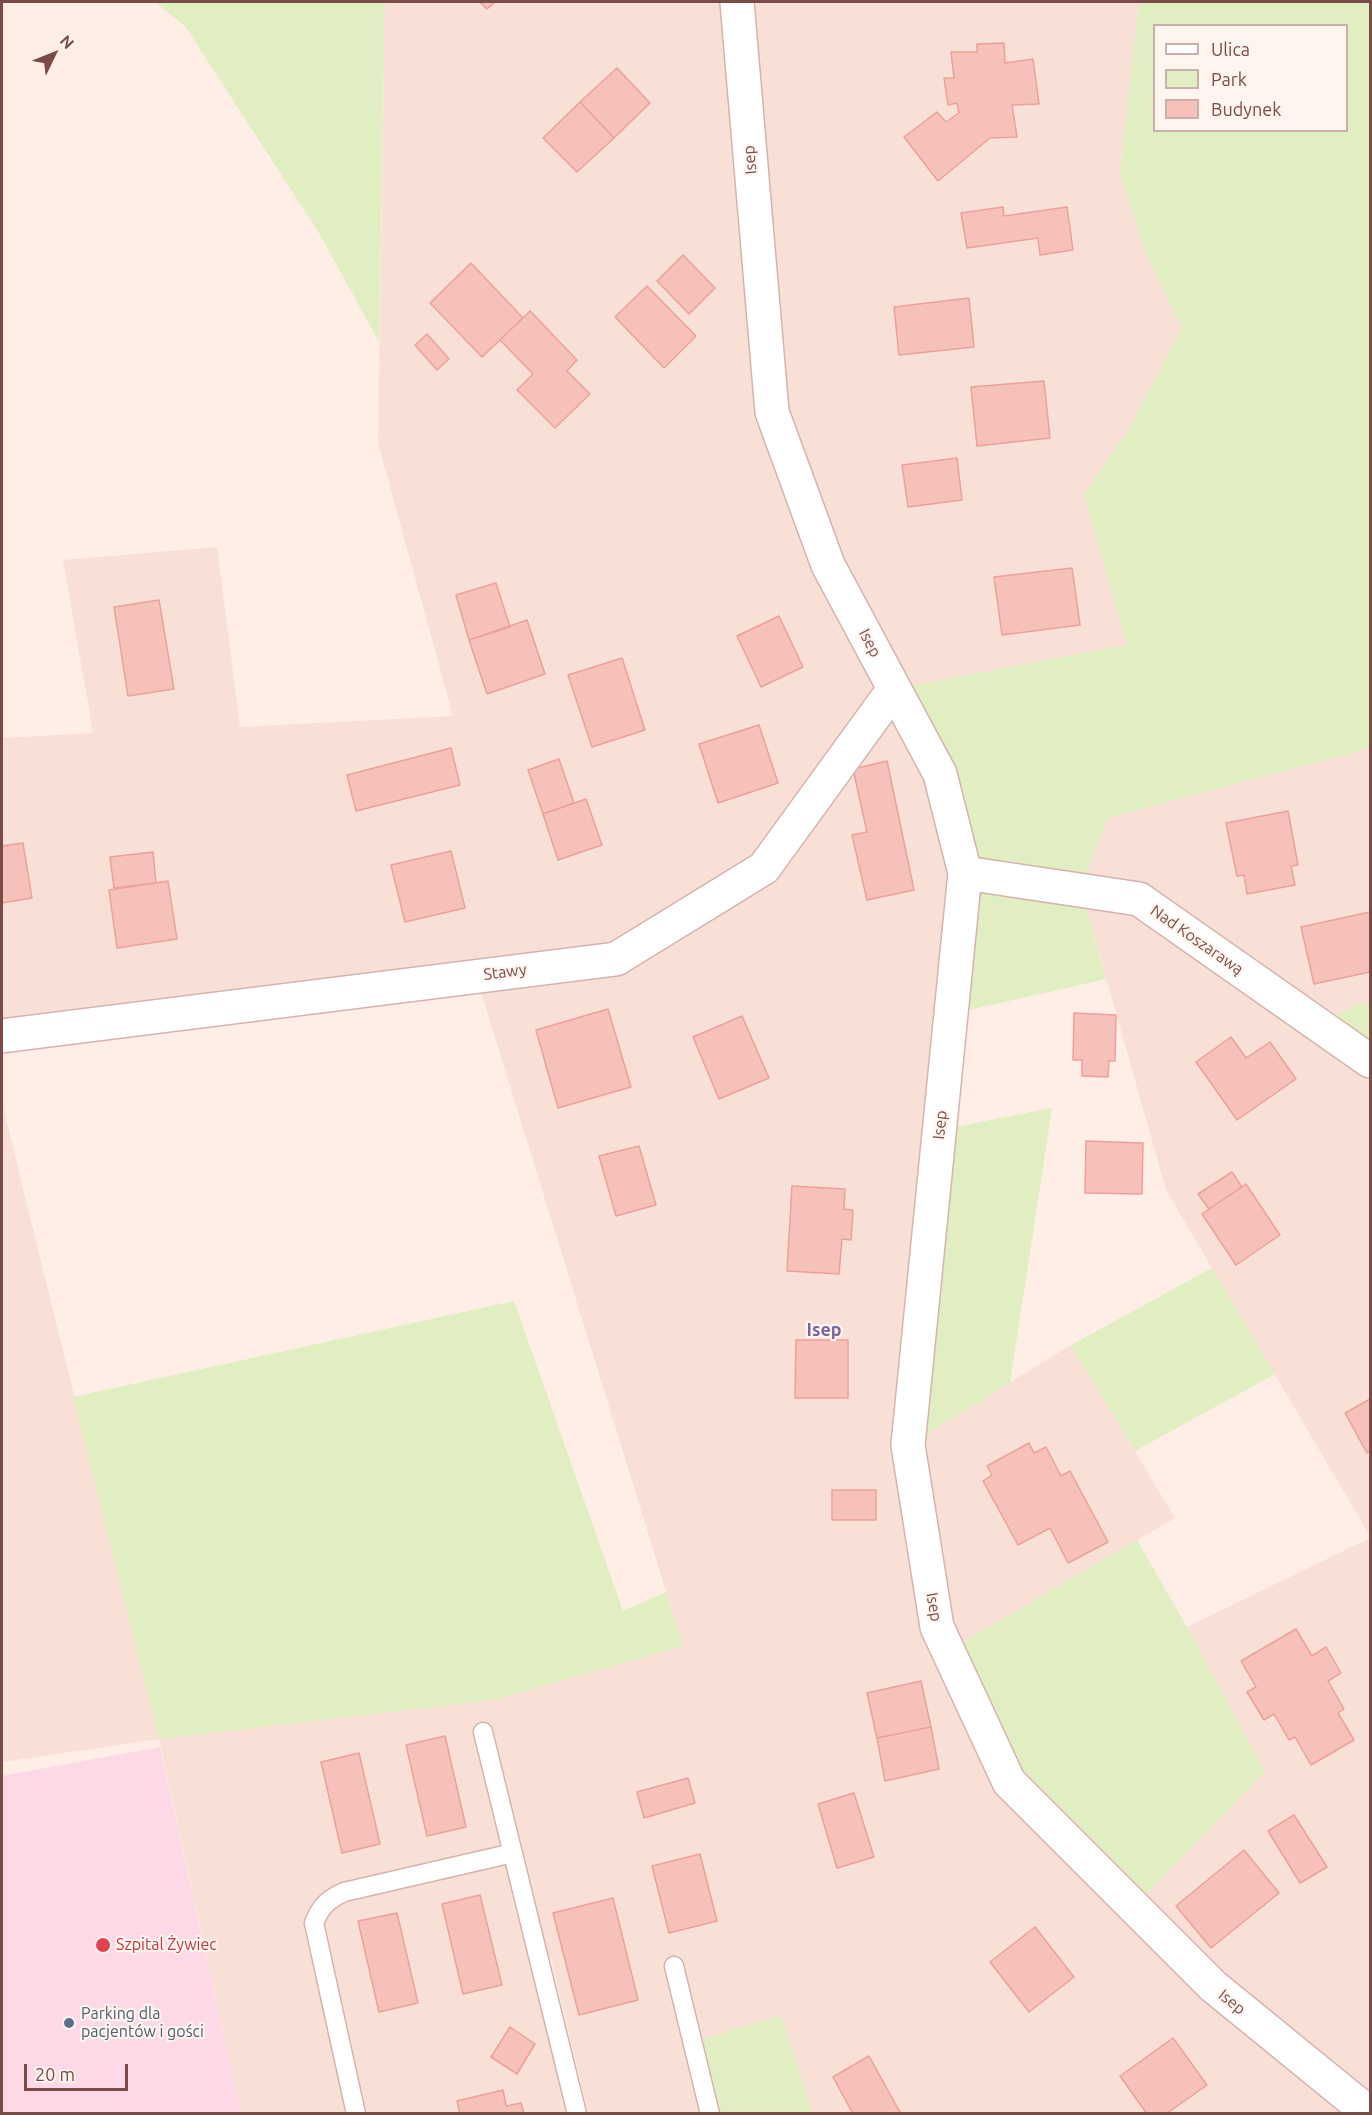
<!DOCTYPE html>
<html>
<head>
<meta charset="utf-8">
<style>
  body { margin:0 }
  #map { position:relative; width:1372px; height:2115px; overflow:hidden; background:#feeee6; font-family:Ubuntu,sans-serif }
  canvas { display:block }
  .frame { position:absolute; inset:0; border:3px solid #7b4b47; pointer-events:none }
  .legend { position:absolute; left:1153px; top:24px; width:195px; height:108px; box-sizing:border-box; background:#fff4ee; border:2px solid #cab0ab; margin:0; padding:8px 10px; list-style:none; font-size:18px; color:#7b4b47 }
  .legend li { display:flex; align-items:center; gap:12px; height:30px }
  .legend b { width:30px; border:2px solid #cab0ab }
  .north { position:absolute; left:24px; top:24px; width:60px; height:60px; -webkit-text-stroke:4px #fff4ee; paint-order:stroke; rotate:47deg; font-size:16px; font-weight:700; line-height:24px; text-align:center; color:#7b4b47 }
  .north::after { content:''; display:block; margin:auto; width:21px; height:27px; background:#7b4b47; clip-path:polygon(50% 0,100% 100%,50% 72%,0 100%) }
  .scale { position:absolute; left:24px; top:2064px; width:104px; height:27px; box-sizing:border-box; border:3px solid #7b4b47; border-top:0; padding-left:8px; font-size:18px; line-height:21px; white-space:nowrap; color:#7b4b47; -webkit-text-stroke:4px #fff4ee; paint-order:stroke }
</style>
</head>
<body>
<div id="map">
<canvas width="1372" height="2115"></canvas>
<div class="frame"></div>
<ul class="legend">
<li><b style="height:8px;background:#fff"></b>Ulica</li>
<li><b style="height:16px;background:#e1eec2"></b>Park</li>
<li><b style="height:16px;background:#f7c1bb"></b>Budynek</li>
</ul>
<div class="north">N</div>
<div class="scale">20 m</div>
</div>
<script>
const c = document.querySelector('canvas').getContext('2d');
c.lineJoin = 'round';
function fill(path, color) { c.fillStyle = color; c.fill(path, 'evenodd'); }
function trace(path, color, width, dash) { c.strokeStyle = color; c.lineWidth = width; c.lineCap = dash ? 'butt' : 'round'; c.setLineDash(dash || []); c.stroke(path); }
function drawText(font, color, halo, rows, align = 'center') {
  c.font = font + ' Ubuntu,sans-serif'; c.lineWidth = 4.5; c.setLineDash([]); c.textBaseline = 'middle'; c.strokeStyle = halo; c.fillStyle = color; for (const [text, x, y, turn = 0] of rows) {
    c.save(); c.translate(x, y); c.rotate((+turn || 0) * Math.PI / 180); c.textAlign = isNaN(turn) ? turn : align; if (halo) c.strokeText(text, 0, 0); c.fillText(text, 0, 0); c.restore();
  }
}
fill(new Path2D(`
  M385,2H1139L1120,173L1144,249L1182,328L1129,429L1084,494L1127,645L957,875L909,1444L1071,1345L1175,1518L948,1651L1264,1772L1187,1627L1370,1538V2113H813L781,2016L702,2040L676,1956L663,1960L699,2113H588L551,1958L531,1961L569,2113H241L159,1739L2,1762V1103L159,1739L683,1646L476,976L2,1018V738L93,733L63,560L217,547L240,727L453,716L378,443Z
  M1370,748V1001L1316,1022L1370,1061V1536L1166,1190L1081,889L1107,818Z`), '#f9e0d6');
fill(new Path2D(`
  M160,1747L241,2113H2V1776Z`), '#fdd8e7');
fill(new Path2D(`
  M155,2H385L379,342L319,233L185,26Z
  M1139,2H1370V748L1107,818L1081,889L1106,979L951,1014L965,872L894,689L1127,645L1084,494L1129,429L1182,328L1144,249L1120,173ZM1154,26H1346V130H1154Z
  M1370,1001V1061L1315,1022Z
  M1052,1108L1010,1383L908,1445L939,1130Z
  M1212,1268L1275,1374L1135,1451L1071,1345Z
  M514,1301L623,1611L666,1592L683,1646L493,1700L159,1739L73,1397Z
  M1137,1540L1187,1627L1265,1772L1133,1907L1009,1782L948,1651Z
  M781,2015L813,2113H718L702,2040Z`), '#e1eec2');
const building = new Path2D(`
  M480,2H495L487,9Z
  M1004,43L1005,63L1033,59L1039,104L1012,105L1017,137L990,138L938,181L904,137L937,112L946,122L959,113L957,103L948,105L944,78H954L951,52H977V44Z
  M617,68L650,103L614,138L580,102Z
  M580,102L614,138L577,172L543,138Z
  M1003,207L1004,216L1067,207L1073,250L1040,255L1038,238L967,248L961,213Z
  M683,255L715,288L689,314L657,281Z
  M471,263L523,318L482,357L430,303Z
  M647,286L696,336L664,368L615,317Z
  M969,298L974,347L899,355L894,307Z
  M530,311L577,360L567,371L590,394L555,428L517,390L533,374L500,340Z
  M427,334L449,359L437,370L415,345Z
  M1044,381L1050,438L977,446L971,387Z
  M957,458L962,500L908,507L902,465Z
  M1072,568L1080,625L1002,635L994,577Z
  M496,583L510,627L469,640L456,595Z
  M159,600L174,689L128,696L114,607Z
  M779,616L803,667L761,687L737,636Z
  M527,620L545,674L487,694L469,640Z
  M622,658L645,730L592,747L568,675Z
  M759,725L778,783L718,803L699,744Z
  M451,748L460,785L356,811L347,775Z
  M559,759L574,803L543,814L528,770Z
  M887,761L914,890L867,900L852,835L867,832L853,769Z
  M586,799L602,845L558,860L543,814Z
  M1288,811L1298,865L1291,866L1295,885L1247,894L1244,875L1237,876L1226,823Z
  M23,843L32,898L2,903V846Z
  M451,851L465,908L405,922L391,865Z
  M153,852L156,883L114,888L110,857Z
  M168,881L177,939L117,948L109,890Z
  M1370,912V972L1314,984L1301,927Z
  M608,1009L631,1087L558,1108L536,1030Z
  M1074,1013L1116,1015L1115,1061H1109L1108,1077L1082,1076V1060H1073Z
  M742,1016L769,1078L719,1099L693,1037Z
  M1231,1037L1246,1058L1270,1042L1296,1079L1237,1120L1196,1062Z
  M1086,1141L1143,1143L1142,1194L1085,1193Z
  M639,1146L656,1205L616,1216L599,1156Z
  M1232,1172L1242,1187L1209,1209L1198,1194Z
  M1246,1184L1280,1235L1236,1265L1202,1214Z
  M792,1186L845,1189L844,1209L853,1210L851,1240L842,1239L839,1274L787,1271Z
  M796,1340H848V1398H795Z
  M1370,1399V1451L1367,1453L1345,1413Z
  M1029,1443L1034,1453L1046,1447L1061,1476L1070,1471L1108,1542L1068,1563L1050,1528L1018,1545L983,1481L992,1475L987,1466Z
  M832,1490H876V1520H832Z
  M1296,1629L1312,1656L1326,1647L1341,1673L1328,1681L1344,1709L1338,1713L1354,1740L1311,1765L1295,1737L1289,1740L1274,1714L1264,1720L1247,1692L1256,1687L1241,1661Z
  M921,1681L931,1727L877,1738L867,1693Z
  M931,1727L939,1769L885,1781L877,1738Z
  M445,1736L466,1827L427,1836L406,1745Z
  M359,1753L380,1844L342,1853L321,1762Z
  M688,1778L695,1803L644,1818L637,1792Z
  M854,1793L874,1857L837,1868L818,1804Z
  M1294,1815L1327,1867L1300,1883L1268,1831Z
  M1244,1850L1279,1893L1211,1948L1176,1906Z
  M700,1854L717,1921L669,1933L652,1866Z
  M480,1895L502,1985L463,1994L442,1904Z
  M613,1898L638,2000L579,2015L553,1913Z
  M397,1913L418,2003L379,2012L358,1921Z
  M1035,1927L1074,1977L1029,2012L990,1962Z
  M510,2027L535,2044L517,2074L491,2057Z
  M1173,2038L1207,2085L1166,2114H1147L1120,2076Z
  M869,2056L901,2114H853L833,2077Z
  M503,2090L506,2106L521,2103L524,2114H460L457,2101Z`);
fill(building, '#f7c1bb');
trace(building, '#eba199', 1.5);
const service = new Path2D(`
  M483,1732L577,2114
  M674,1966L710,2114
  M356,2114L314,1923C321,1906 327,1900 344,1892L513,1853`);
const minor = new Path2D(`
  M737,2L772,412L828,565L940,774L965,873L908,1445L937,1627L1009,1782L1213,1986L1370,2114
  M965,873L1139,899L1370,1061
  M2,1036L616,959L764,868L894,689`);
trace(service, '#d5b3ad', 21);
trace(minor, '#d5b3ad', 36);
trace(service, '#fff', 18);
trace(minor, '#fff', 33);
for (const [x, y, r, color] of [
  [103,1945,8,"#e0444e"],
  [69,2023,6,"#5c6f8a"]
]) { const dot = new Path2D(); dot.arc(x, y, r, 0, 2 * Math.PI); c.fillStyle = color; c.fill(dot); trace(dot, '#fff4ee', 2); }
drawText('16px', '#7b4b47', '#fff4ee', [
  ["Isep",750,160,-95],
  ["Isep",870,643,62],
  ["Nad Koszarawą",1197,940,35],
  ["Stawy",505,972,-7],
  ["Isep",940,1125,-84],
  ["Isep",934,1607,80],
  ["Isep",1232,2002,39]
]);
drawText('16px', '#be3a42', '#fff4ee', [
  ["Szpital Żywiec",116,1945]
], 'left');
drawText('16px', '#4e5e75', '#fff4ee', [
  ["Parking dla",81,2014],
  ["pacjentów i gości",81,2032]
], 'left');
drawText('bold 18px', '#79639f', '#fff4ee', [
  ["Isep",824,1330]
]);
</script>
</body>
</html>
